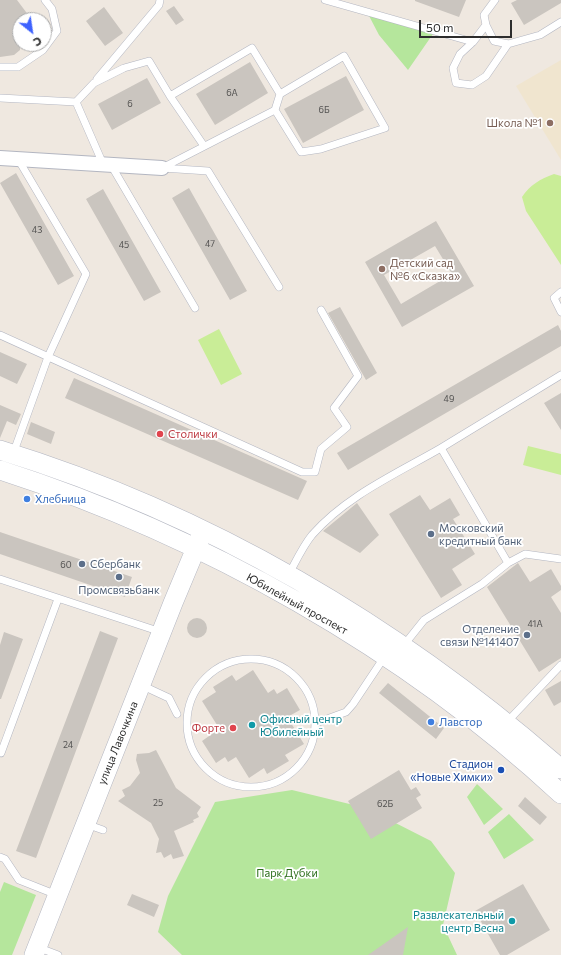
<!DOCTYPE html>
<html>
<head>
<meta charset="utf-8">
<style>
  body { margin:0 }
  #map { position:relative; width:561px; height:955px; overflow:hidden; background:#efe8e0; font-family:Commissioner,sans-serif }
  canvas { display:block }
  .north { position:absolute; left:12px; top:12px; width:40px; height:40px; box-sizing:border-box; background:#fff; border:1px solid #ababab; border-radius:50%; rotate:150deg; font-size:11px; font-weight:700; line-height:16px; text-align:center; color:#2d2d2d }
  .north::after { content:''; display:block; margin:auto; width:14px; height:18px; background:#3e62fe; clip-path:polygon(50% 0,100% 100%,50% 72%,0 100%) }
  .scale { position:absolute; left:419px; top:20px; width:93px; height:18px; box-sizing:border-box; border:2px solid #2d2d2d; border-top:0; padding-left:5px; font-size:12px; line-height:14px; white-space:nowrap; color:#2d2d2d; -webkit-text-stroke:3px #fff; paint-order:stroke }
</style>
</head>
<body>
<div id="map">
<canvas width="561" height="955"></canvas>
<div class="north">С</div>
<div class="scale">50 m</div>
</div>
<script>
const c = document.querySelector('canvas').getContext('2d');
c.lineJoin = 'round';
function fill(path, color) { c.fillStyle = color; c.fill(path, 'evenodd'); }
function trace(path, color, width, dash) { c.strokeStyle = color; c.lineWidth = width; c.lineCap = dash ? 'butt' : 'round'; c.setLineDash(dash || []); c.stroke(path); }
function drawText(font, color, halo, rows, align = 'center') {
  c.font = font + ' Commissioner,sans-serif'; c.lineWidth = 3.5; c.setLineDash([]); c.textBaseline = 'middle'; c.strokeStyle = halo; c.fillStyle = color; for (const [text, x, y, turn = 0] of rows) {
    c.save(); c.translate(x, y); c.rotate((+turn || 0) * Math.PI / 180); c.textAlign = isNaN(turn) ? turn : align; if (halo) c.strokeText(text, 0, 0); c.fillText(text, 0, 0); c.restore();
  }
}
fill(new Path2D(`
  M561,60V160L516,86Z`), '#f0e5cf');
fill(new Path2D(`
  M367,12L435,31L408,70L379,35Z
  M477,784L503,809L484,825L467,797Z
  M292,790L366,808L431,841L455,873L443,925L457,955H182L158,932L168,896L215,802Z
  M509,814L534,840L504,859L488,832Z
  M4,882L36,895L12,955H0V892Z`), '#b5e69c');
fill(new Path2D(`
  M554,174L561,176V265L526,211L522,197C530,185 540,179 554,174Z
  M219,329L242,374L221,385L198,340Z
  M528,446L561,454V475L523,465Z`), '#c9ed97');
fill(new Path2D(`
  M0,0H17L32,20H20V50L14,55L0,57Z
  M415,0H466L459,17L415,1Z
  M517,0H561V3L524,25L511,3Z
  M174,6L184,20L176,25L166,11Z
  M104,7L123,33L105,46L86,21Z
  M250,62L268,93L215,125L196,94Z
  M346,76L364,110L303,143L284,109Z
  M147,78L161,103L112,130L98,104Z
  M16,173L74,276L58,285L0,183Z
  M189,188L247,291L230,300L172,198Z
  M103,189L161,292L144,301L86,199Z
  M436,221L474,286L402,327L365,262ZM435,246L452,274L401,304L384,275Z
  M340,307L377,373L366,380L328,313Z
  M558,325L561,331V346L348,470L337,453Z
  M0,352L27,364L17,384L0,376Z
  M74,378L307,481L298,500L65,398Z
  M561,393V430L544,403Z
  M0,405L21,414L16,425L7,421L0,438Z
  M31,422L55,432L51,444L27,434Z
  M420,495L430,510L450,498L460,515L453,519L475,554L452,569L462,585L441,598L389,514Z
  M357,503L379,535L360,553L323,531Z
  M0,532L132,577L125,597L0,554Z
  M518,563L530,582L551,569L561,586V590L551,597L561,613V658L539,672L487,587Z
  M187 628a10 10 0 1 1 20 0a10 10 0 1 1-20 0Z
  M100,631L118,638L36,858L16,851Z
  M4,632L23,639L1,699H0V645Z
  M253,670L268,693L274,689L277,694L287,688L300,710L291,715L295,721L291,723L304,744L285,755L289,761L267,774L264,768L249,778L236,757L228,762L225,757L216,763L202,741L212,734L209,729L217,725L202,701L216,692L213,687L232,675L236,681Z
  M561,681V702L554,706L545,690Z
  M388,683L444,728L436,739L379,693Z
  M156,750L176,788L201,807L197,813L199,817L193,820L194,822L174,831L184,856L173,859L171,854L164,858L161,852L156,853L159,839L151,823L118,801L125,796L122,790L130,786L140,773L136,760L137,754L149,753Z
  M399,770L411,790L416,787L421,795L416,798L422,808L371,839L348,801Z
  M525,797L547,817L540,825L518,806Z
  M523,884L550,930L507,955H500L475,911Z
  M132,894L159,905L154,917L127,905Z
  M408,927L403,955H368Z`), '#cac5bf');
const lane = new Path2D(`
  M325,0L473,42L486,25
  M495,0L484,15L486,25L494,41L508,44L540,35L561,22
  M473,42L460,54L453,68L456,83L472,85L486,76L508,44
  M0,67H18L43,50L57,31L52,9L45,0
  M97,79L159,5L160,0
  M170,96L204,146
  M0,98L76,102L94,83L124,68L149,61L170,96L252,48L280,94
  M76,102L103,164
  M111,165L195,308
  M162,168L275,110L301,152L321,149L385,128L344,56L280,94L275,110
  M162,168L208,171L279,287
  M561,292L554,298L561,312
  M0,335L302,472H315L321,449L347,427L334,408L358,376L321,310
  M441,448L561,375
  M13,454L48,357L86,274L18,159
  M289,574C296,561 303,546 312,535C346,496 396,474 441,448L508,563L525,554L561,559
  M0,579L161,632
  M404,645L424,620L482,584L508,563
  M187 723a64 64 0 1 1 128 0a64 64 0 1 1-128 0Z
  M141,685L169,698L177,714
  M507,722L561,665
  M316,723L346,712L353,704L385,656
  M1,753L58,599
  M86,824L103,830
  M0,857L5,859L19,880L57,895
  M37,947L58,955`);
const street = new Path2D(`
  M0,158L162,168`);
const secondary = new Path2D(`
  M0,450C208,514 398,626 561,769
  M0,470C202,535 405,649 561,794
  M34,955L173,603L201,536`);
trace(lane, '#b3b6c1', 8);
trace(street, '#b3b6c1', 16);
trace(secondary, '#b3b6c1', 20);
trace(lane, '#fff', 7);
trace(street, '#fff', 14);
trace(secondary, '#fff', 19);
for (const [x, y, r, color] of [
  [550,123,4,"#8d6e63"],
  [382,269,4,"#8d6e63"],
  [160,434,4,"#e0444e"],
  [27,499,4,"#3f7fe0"],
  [431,534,4,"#5c6f8a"],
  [82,564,4,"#5c6f8a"],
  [119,577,4,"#5c6f8a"],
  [527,635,4,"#5c6f8a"],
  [431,722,4,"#3f7fe0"],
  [252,725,4,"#0f9aa8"],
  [233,728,4,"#e0444e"],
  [501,770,4,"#1a4fb4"],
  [512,921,4,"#0f9aa8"]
]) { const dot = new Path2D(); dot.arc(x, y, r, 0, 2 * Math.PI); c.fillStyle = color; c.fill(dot); trace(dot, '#fff', 1.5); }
drawText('9px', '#545352', null, [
  ["6А",232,93],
  ["6",130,104],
  ["6Б",324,110],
  ["43",37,230],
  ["47",210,244],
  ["45",124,245],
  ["49",449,399],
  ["60",66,565],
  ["41А",535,624],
  ["24",68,745],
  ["25",158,803],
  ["62Б",385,804]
]);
drawText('11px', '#785e54', '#fff', [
  ["Школа №1",542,123],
  ["Детский сад",390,263,"left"],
  ["№6 «Сказка»",390,276,"left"]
], 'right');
drawText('11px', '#be3a42', '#fff', [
  ["Столички",168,434],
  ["Форте",225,728,"right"]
], 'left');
drawText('11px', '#366cbe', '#fff', [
  ["Хлебница",35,499],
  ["Лавстор",439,722]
], 'left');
drawText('11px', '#4e5e75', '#fff', [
  ["Московский",439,528],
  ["кредитный банк",439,541],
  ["Сбербанк",90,564],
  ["Промсвязьбанк",119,590,"center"],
  ["Отделение",519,629,"right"],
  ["связи №141407",519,642,"right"]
], 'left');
drawText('11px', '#2d2d2d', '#fff', [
  ["Юбилейный проспект",297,604,29],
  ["улица Лавочкина",118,743,-68]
]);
drawText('11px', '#0d838f', '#fff', [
  ["Офисный центр",260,719],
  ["Юбилейный",260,732],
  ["Развлекательный",504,915,"right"],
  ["центр Весна",504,928,"right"]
], 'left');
drawText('11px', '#164399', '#fff', [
  ["Стадион",493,764],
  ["«Новые Химки»",493,777]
], 'right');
drawText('11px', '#2b6e1a', '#fff', [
  ["Парк Дубки",287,873]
]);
</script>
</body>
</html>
